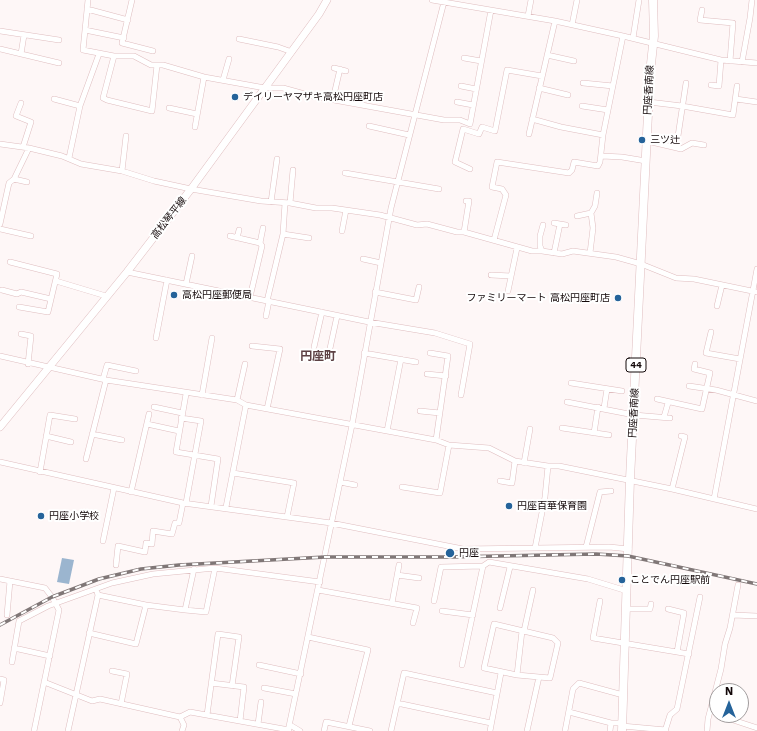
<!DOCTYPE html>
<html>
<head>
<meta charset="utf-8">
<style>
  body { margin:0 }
  #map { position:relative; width:757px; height:731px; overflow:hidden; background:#fef7f7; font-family:"Work Sans",sans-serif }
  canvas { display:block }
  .north { position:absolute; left:709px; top:683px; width:40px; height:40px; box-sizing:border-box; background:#fff; border:1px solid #a19c9d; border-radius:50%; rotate:0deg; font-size:11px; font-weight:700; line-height:16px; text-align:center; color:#130809 }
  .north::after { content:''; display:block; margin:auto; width:14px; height:18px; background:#25639a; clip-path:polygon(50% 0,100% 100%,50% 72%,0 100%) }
</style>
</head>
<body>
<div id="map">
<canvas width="757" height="731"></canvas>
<div class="north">N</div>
</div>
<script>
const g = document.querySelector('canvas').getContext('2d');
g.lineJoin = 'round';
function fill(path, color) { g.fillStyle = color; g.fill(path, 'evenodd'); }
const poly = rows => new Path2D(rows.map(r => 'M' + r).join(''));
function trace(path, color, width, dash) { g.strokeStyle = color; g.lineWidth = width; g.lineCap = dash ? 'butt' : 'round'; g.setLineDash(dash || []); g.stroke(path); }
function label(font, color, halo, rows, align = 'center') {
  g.font = font + ' "Work Sans","Noto Sans JP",sans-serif'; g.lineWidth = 4; g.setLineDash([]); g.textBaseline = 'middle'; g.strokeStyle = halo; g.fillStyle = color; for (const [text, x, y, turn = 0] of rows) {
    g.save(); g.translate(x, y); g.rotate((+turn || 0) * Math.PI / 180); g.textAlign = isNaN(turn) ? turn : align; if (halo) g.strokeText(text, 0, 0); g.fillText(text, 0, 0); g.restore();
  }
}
const water = poly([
  [62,558,74,560,69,584,57,582]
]);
const street = poly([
  [88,0,83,50,114,56,134,56,151,65,163,65,204,77,265,88,283,88,312,96,444,120,460,120,470,124,491,10],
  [132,0,122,43,153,51],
  [432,0,555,21,623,36,721,60,757,63],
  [87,9,128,20],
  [702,10,700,20,733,23,730,61],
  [528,16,531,0],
  [572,25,577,0],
  [85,30,124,38],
  [0,31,59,40],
  [633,38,639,0],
  [239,39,278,47,292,52],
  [0,49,59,63],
  [21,54,24,35],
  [547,55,574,61],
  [114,56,103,98,107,100,152,111,157,65],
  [464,58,481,61],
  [742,62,750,18,752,0],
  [334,68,346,71],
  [223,80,229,59],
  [583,83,613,86],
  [711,85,719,86,721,60],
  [461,86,476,89],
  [539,88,568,95],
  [54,99,80,106],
  [333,99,340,69],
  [736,99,757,102],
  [457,102,473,105],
  [649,102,682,106,733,115,737,86],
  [21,103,16,116,31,122,23,147],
  [582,106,608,110],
  [169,108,197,114],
  [532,119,561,127,603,135],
  [369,126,409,135],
  [195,127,204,77],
  [529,134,555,21],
  [678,136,686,83],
  [647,141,677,148,681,149,692,143,704,145],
  [0,144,29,148,62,156,81,164,122,171,154,181,191,189,261,201,290,203,316,208,332,208,380,215,417,225,427,224,457,232,464,232,532,251,542,251,562,254,573,251,616,257,641,264,676,278,694,279,757,292],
  [602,156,622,157,646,161],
  [69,158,80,106,99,54],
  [470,169,455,162,463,129,479,134,482,127,495,131,507,70,542,76],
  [122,171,126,136],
  [345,173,439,189],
  [14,179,27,182],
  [271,202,277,159],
  [290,203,293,170],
  [577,216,591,213,595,206,597,193],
  [554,223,566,225],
  [0,224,9,183,14,179,29,148],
  [0,229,31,236],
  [342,231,346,210],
  [464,232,469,201,466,201],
  [283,234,309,238],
  [230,236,260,243,262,246,250,297],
  [237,238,239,230],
  [494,240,506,195,502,189,492,187,497,162,569,173,572,170,574,162,598,166,600,162,603,135,623,36],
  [260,243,263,228],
  [542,251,540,246,540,236,543,225],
  [554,253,560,224],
  [590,253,593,228,591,213],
  [363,259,381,263],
  [10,262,57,274,48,312,19,307],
  [127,272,369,322,435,333,470,344,461,395],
  [491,275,511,276],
  [56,281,106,296],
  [186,284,192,256],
  [2,290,17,294,21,292,51,299],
  [508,291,517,248],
  [375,292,416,300,419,287],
  [267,301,283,234,285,203],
  [717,306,722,285],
  [266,316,269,301],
  [711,332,706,353,740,359],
  [21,334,31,336,28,364],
  [156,338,167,280],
  [252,346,280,349,267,409],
  [314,347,322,312],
  [329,353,337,316],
  [364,353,416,362],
  [430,353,448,356,436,440],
  [0,356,106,380,237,400,246,405,436,440,449,445,489,448,515,461,548,466,559,466,672,489,757,509],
  [427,374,446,376],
  [103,379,107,365,136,371],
  [571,383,622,391],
  [689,386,716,390,757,401],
  [186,394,176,452,218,459,211,506],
  [202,395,212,338],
  [657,399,702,409,710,373,694,369,695,364],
  [237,400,245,364],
  [567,402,634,415,670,418],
  [154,407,182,413],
  [604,408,607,389],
  [420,411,440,413],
  [664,417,668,403],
  [181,418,201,421,186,503],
  [147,424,179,431],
  [562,428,609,435],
  [387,431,401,359],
  [594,433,598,407],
  [92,434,122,440],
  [46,436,71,442],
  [86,459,106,380],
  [0,462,183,503,331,523,463,549,609,547,629,549],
  [524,463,530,429],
  [40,472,50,415,75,419],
  [233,473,294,483,287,517],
  [500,481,512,483,515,461],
  [340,482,355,485],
  [402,487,440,493,449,445],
  [672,489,685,437,681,436],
  [131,492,149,414],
  [714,499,757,269],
  [226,507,246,405],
  [103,541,114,488],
  [586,547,600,492,611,491],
  [535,548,545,497,548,466],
  [116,565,118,546,145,552,146,543,152,544,153,531,172,534,175,523,179,523,183,503],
  [397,575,419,578],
  [0,579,45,588,52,597,59,610,34,731],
  [318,590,417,608,413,623],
  [97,592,98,595,146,605,185,610,194,569],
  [434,601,441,567,483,566,489,562,588,579,627,591],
  [600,601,593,638,689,654],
  [392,603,399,565],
  [500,608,510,567],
  [626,609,650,609,651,604],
  [668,609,684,613,677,652],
  [185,610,206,612,215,568],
  [442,611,473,615],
  [7,615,10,581],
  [733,615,757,616],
  [494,624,553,638,558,643,550,678,517,675,484,668,494,624],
  [524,631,533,590],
  [89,633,136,644,146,605],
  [308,637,368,650,349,726],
  [14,648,50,656],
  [12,662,19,621,48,606,112,583,153,574,215,568,320,582],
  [259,665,301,674],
  [462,665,483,566],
  [112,671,127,674,121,704],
  [517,675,522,631],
  [0,679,4,680,0,703],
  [44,682,92,701,100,699,180,717,190,712,289,730],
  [211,683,244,687,240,721],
  [264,688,296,694],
  [397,703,491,723],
  [569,712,611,723,622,723],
  [207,715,218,634,239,637,232,686],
  [180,717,184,725,182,731],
  [733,720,757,728],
  [258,724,261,702],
  [290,725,300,731],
  [622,726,666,730],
  [68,731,98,595],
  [288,731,352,425,391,208,444,2],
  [324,731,326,722,370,731],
  [391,731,404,673,497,693],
  [490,731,501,673],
  [527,731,539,677],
  [565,731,573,689,579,683,623,695],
  [610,731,611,723],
  [665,731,670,715,677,709,700,597],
  [707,731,708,719,721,669,725,644,730,628,738,585]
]);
const secondary = poly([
  [0,427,127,272,191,189,319,14,327,0]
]);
const primary = poly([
  [622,731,630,479,650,73,654,36,653,0]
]);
const rail = poly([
  [0,625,52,597,99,579,141,569,179,565,325,557,450,557,596,554,628,556,757,584]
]);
const markers = [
  [235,97,4,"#25639a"],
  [642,140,4,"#25639a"],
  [174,295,4,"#25639a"],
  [618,298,4,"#25639a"],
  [509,506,4,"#25639a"],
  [41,516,4,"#25639a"],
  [450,553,5,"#25639a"],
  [622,580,4,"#25639a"]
];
const shields = [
  [636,365,20]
];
const shieldNames = [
  ["44",636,365]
];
const streetNames = [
  ["円座香南線",649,90,-87],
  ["高松琴平線",169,218,-52],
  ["円座香南線",634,413,-87]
];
const poiNames = [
  ["デイリーヤマザキ高松円座町店",243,97],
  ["三ツ辻",650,140],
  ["高松円座郵便局",182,295],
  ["ファミリーマート 高松円座町店",610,298,"right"],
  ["円座百華保育園",517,506],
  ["円座小学校",49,516],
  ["円座",459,553],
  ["ことでん円座駅前",630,580]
];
const quarterNames = [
  ["円座町",318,356]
];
fill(water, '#9bb5cf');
trace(street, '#dfbdbf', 6);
trace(secondary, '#dfbdbf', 8);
trace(primary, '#dfbdbf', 9);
trace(street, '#fff', 5);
trace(secondary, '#fff', 7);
trace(primary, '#fff', 8);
trace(rail, '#807777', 3.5);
trace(rail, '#fff', 2, [6]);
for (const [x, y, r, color] of markers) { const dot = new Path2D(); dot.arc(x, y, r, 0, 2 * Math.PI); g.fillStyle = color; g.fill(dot); trace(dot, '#fff', 1.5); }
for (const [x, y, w] of shields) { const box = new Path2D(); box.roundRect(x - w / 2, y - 7, w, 14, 3); g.fillStyle = '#fff'; g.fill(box); trace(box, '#130809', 1); }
label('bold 9px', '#130809', null, shieldNames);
label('10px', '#130809', '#fff', streetNames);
label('10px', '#130809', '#fff', poiNames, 'left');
label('bold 12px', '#5d4144', '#fff', quarterNames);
</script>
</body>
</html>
